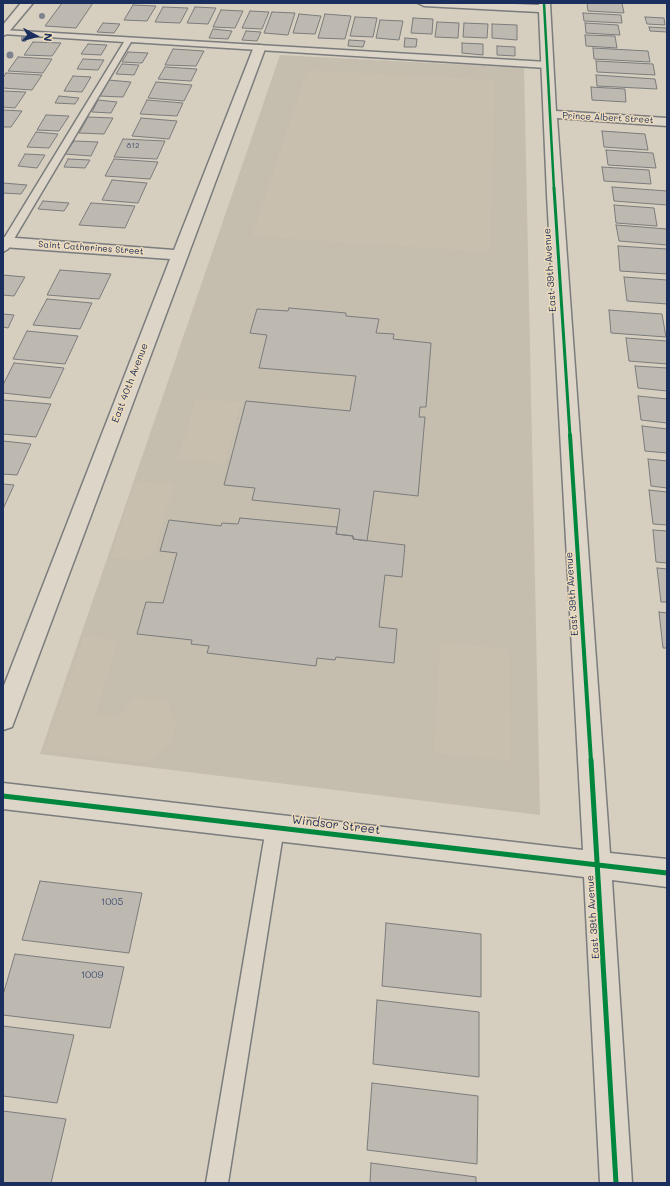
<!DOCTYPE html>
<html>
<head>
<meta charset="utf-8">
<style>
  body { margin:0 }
  #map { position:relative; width:670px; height:1186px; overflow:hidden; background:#d6cebe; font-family:Mali,sans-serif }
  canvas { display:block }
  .frame { position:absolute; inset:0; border:4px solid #1b2f5e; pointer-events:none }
  .north { position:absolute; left:16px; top:16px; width:40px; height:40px; -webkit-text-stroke:3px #eedbb9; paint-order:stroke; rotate:96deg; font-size:11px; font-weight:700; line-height:16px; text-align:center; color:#1b2f5e }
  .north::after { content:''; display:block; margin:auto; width:14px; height:18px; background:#1b2f5e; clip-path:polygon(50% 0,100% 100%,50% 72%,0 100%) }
</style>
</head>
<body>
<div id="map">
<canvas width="670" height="1186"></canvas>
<div class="frame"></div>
<div class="north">N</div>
</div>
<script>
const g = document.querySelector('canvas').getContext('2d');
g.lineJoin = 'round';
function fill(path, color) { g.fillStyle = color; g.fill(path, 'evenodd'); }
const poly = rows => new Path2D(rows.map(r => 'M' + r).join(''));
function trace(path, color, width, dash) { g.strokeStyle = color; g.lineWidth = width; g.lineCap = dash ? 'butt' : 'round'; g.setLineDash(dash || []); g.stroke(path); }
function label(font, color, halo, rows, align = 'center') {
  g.font = font + ' Mali,sans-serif'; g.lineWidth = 3; g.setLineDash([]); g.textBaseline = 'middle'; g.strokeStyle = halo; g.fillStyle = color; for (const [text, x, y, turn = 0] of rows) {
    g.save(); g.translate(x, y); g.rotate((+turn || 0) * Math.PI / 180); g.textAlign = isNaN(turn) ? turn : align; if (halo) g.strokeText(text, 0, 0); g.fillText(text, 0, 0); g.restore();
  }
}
const built = poly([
  [280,55,524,68,540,815,40,754]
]);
const green = poly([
  [307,70,495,80,490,252,252,236],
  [196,399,241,402,225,464,178,459],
  [135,481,174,484,154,552,140,561,111,557],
  [84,636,118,640,96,714,120,716,135,697,167,700,176,723,170,745,145,763,44,751],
  [440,642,509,649,511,761,434,753]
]);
const building = poly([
  [62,3,93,3,76,28,45,26,62,3],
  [587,3,622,3,624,13,588,11,587,3],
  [133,5,156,6,147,21,124,20,133,5],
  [163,7,188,8,180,23,155,22,163,7],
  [195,7,216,8,208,24,187,23,195,7],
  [221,10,243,11,235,28,213,27,221,10],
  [250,11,269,12,262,29,242,28,250,11],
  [272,12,295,13,288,35,264,33,272,12],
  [583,13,621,15,622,23,584,21,583,13],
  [299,14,321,16,315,34,293,33,299,14],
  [325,14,351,16,345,39,318,38,325,14],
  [355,17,377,18,373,37,350,36,355,17],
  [645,17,664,18,665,25,647,24,645,17],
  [413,18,433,19,432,34,411,33,413,18],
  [380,20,403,21,399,40,376,38,380,20],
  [437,22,459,23,458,38,435,37,437,22],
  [103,23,120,24,114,33,97,32,103,23],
  [464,23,488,24,487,38,463,37,464,23],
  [585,23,618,25,620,35,586,33,585,23],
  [492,24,517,25,517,40,492,38,492,24],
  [649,27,667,28,667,32,650,31,649,27],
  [213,29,232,31,228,39,209,38,213,29],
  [246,31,261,32,257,41,242,40,246,31],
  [585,35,615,36,617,48,586,46,585,35],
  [405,38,417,39,416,47,404,47,405,38],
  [349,40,365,41,363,47,348,46,349,40],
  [33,42,61,43,52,56,24,55,33,42],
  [462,43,483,44,483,55,462,53,462,43],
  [88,44,107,45,101,55,81,54,88,44],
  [497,46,515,47,515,56,497,55,497,46],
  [593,48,648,51,650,62,594,59,593,48],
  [173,49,204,51,196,66,165,65,173,49],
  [128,52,148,53,142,63,122,62,128,52],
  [18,57,52,59,43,73,8,71,18,57],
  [83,59,104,60,98,70,77,69,83,59],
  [596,61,653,64,655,75,597,72,596,61],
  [122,64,139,65,134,75,116,74,122,64],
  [165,67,197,69,191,81,158,79,165,67],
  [6,73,42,75,32,90,3,88,3,78,6,73],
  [596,75,655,79,657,89,597,86,596,75],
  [73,76,91,77,82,92,64,91,73,76],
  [108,80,131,82,123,97,99,96,108,80],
  [156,82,192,85,184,101,148,98,156,82],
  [591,87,625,89,626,102,592,100,591,87],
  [3,91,26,92,15,108,3,107,3,91],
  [59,96,79,98,75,104,55,103,59,96],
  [98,100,117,102,111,113,92,112,98,100],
  [147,100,183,103,177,116,140,114,147,100],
  [3,110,22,111,11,127,3,127,3,110],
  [46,115,69,116,59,131,37,130,46,115],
  [88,117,113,118,104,134,79,133,88,117],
  [141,118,177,121,169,139,132,136,141,118],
  [602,131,645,134,648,150,604,147,602,131],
  [36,132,58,134,49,148,27,147,36,132],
  [123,139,165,141,157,159,114,157,123,139],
  [74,141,98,142,91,156,65,154,74,141],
  [606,150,653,153,656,168,608,165,606,150],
  [25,154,45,155,37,168,18,166,25,154],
  [68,159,90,160,85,168,64,167,68,159],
  [114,159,158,162,150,179,105,176,114,159],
  [602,167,649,170,651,184,604,181,602,167],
  [112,180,147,183,138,203,102,200,112,180],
  [3,183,27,185,21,194,3,193,3,183],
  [612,187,667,191,667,205,614,201,612,187],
  [43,201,69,203,64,211,38,209,43,201],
  [91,203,135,206,125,228,79,225,91,203],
  [614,205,654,208,657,226,616,223,614,205],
  [616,225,667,229,667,245,619,241,616,225],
  [618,246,667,249,667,274,620,271,618,246],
  [60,270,111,274,99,299,47,295,60,270],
  [3,275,25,277,14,296,3,295,3,275],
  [624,277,667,280,667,304,627,301,624,277],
  [47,299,92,303,80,329,33,325,47,299],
  [289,308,346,313,346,316,379,319,376,333,394,334,393,339,431,343,426,407,420,407,419,417,425,417,418,496,374,491,367,541,353,539,353,536,336,534,340,509,252,500,255,488,224,485,246,401,350,411,356,376,259,368,267,335,250,333,257,309,288,311,289,308],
  [609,310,662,314,666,337,611,333,609,310],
  [3,314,14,315,8,328,3,327,3,314],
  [27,331,78,336,65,364,13,359,27,331],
  [626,338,667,341,667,364,629,361,626,338],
  [14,363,64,368,50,398,3,393,3,385,14,363],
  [635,366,667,368,667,391,638,388,635,366],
  [638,396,667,399,667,423,641,420,638,396],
  [3,400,51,404,36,437,3,434,3,400],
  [642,426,667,429,667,453,645,451,642,426],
  [3,441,31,444,17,475,3,474,3,441],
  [648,459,667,461,667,488,651,486,648,459],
  [3,484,14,485,3,509,3,484],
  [649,490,667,492,667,525,653,524,649,490],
  [240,518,337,527,336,534,353,536,353,539,405,545,402,577,385,575,379,627,397,629,394,663,336,657,335,660,317,658,316,666,207,653,209,646,191,644,192,640,137,634,146,602,163,603,177,553,160,551,169,520,221,526,222,523,238,524,240,518],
  [653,530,667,531,667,563,656,562,653,530],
  [657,568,667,569,667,602,661,602,657,568],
  [659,612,667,613,667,648,663,648,659,612],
  [40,881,142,893,129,953,22,940,40,881],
  [386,923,481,934,481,997,382,986,386,923],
  [15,954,124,967,110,1028,3,1015,3,995,15,954],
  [377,1000,479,1012,479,1077,373,1064,377,1000],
  [3,1026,74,1035,57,1103,3,1096,3,1026],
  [372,1083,478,1096,477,1164,367,1150,372,1083],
  [3,1111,66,1119,51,1183,3,1183,3,1111],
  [371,1163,476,1177,476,1183,370,1183,371,1163]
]);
const service = poly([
  [3,30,547,62,551,65,547,68,131,42,8,249,3,252,3,240,124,42,3,34,3,30],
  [275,819,281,822,284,828,228,1183,206,1183,266,828,269,822,275,819]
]);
const minor = poly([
  [418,3,491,3,539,5,538,3,550,3,556,111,667,118,667,126,557,118,610,853,667,859,667,887,612,880,632,1183,600,1183,584,877,3,809,3,783,583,850,547,195,539,12,424,6,418,3],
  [259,45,263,46,265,49,15,719,12,727,3,730,3,688,170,259,3,247,3,237,174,250,253,49,255,46,259,45]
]);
const secondary = poly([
  [21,3,33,3,7,34,3,36,3,25,21,3]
]);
const cyclewayFar3 = poly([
  [544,3,554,189]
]);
const cyclewayFar2 = poly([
  [554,188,570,436]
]);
const cyclewayFar1 = poly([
  [570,435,591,761]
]);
const cycleway = poly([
  [591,760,616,1183],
  [3,796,667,873]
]);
const trees = [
  [42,16,3],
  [24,39,3],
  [10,55,3.5]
];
const numberNames = [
  ["812",133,146]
];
const farStreetnames = [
  ["Prince Albert Street",608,118,3],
  ["Saint Catherines Street",91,248,4]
];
const streetNames = [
  ["East 39th Avenue",550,270,-94],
  ["East 40th Avenue",130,383,-69],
  ["East 39th Avenue",572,594,-94],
  ["East 39th Avenue",593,917,-94]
];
const nearNumbernames = [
  ["1005",112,902],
  ["1009",92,975]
];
const nearStreetnames = [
  ["Windsor Street",336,825,7]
];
fill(built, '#c5bdae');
fill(green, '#c8bfaf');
fill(building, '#beb9b0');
trace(building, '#7b7c7d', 1);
trace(service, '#7b7c7d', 3);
trace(minor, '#7b7c7d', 3);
trace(secondary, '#7b7c7d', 3);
fill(service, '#dcd5c8');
fill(minor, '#dcd5c8');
fill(secondary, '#dcd5c8');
trace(cyclewayFar3, '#00873e', 2.5);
trace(cyclewayFar2, '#00873e', 3);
trace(cyclewayFar1, '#00873e', 4);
trace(cycleway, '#00873e', 5);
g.fillStyle = '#7d828f';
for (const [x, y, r] of trees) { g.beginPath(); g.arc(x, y, r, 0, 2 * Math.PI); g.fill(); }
label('8px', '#445272', null, numberNames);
label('9px', '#1b2f5e', '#eedbb9', farStreetnames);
label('10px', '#1b2f5e', '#eedbb9', streetNames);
label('10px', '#445272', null, nearNumbernames);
label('12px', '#1b2f5e', '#eedbb9', nearStreetnames);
</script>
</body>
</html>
